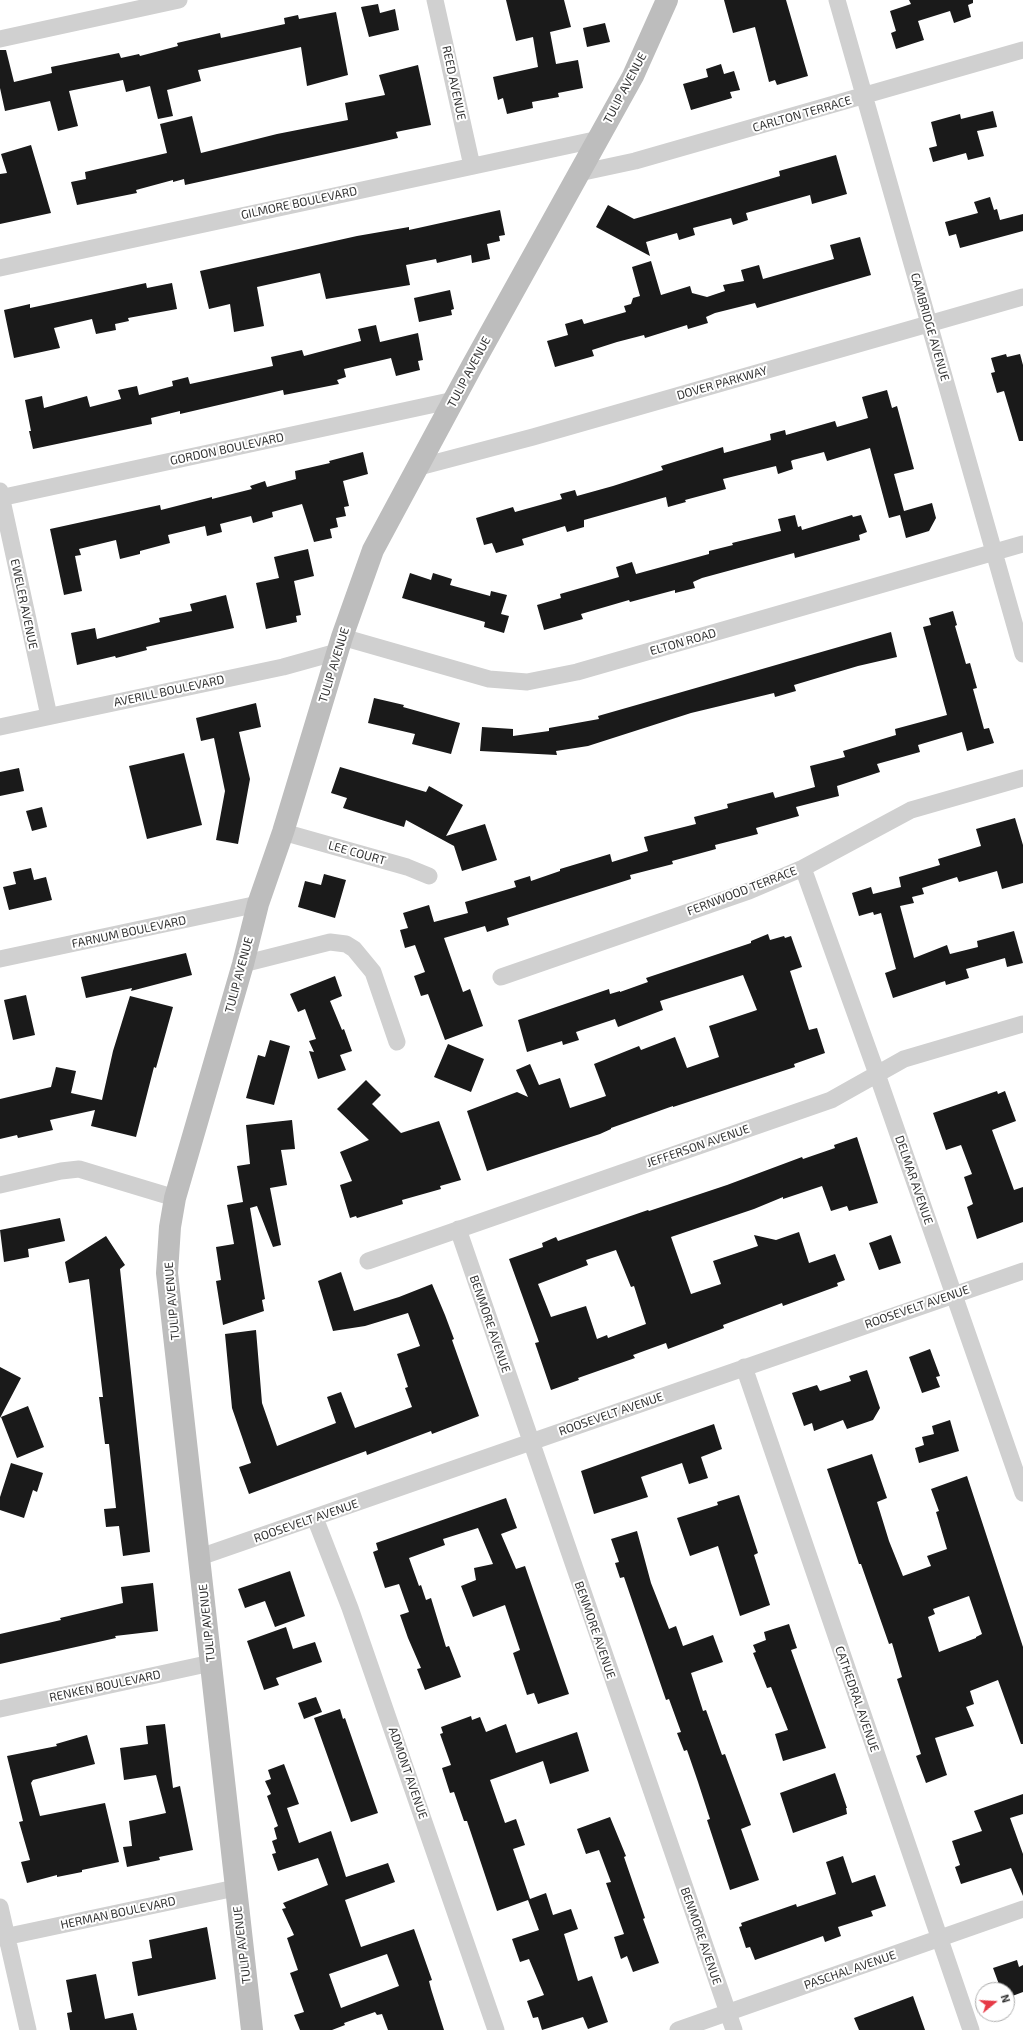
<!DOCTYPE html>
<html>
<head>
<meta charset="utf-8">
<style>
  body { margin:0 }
  #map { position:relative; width:1023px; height:2030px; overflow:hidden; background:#fff; font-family:"Exo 2",sans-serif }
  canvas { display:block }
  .north { position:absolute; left:975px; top:1982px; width:40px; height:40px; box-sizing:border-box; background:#fff; border:1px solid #adadad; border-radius:50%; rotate:72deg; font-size:11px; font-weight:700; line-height:16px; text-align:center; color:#333 }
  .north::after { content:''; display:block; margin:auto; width:14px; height:18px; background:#e63946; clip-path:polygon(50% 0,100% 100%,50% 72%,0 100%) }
</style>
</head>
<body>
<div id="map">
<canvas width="1023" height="2030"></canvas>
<div class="north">N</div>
</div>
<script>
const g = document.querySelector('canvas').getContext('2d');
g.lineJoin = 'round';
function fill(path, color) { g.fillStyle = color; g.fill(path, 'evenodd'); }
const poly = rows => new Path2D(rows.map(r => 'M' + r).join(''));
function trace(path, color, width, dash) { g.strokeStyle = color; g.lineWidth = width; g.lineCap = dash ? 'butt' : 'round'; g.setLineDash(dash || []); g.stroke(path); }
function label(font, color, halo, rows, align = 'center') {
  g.font = font + ' "Exo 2",sans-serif'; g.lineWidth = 4; g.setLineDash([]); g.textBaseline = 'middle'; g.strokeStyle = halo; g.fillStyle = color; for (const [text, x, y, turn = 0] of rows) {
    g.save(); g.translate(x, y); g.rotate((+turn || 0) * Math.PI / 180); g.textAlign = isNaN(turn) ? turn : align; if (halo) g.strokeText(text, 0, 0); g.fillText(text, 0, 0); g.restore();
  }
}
const building = poly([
  [506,0,564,0,571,27,550,32,556,64,578,60,583,88,558,93,559,97,532,102,533,108,507,114,503,98,498,100,493,77,538,67,533,37,516,41],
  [724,0,786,0,808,76,777,85,775,80,769,82,755,27,733,33],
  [909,0,973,0,973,3,968,5,971,17,954,23,950,11,918,21,924,40,896,49,891,33,896,31,890,11,911,4],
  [378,4,380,13,395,9,399,30,369,37,361,7],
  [336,12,348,75,307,86,301,47,198,70,201,81,167,90,173,116,158,119,150,86,126,92,123,80,69,91,78,126,58,131,50,101,5,111,0,88,0,50,6,50,14,82,52,73,51,67,119,53,121,58,139,54,140,56,178,46,177,43,220,33,221,38,285,24,284,18,298,15,299,19],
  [605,23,610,42,587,47,583,28],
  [721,64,724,74,734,71,740,90,730,92,732,98,691,110,683,84,708,77,706,69],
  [418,65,431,125,396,132,398,138,367,145,185,185,184,179,173,182,173,180,136,190,137,193,77,205,71,182,86,179,85,172,167,153,160,124,192,116,201,153,277,134,348,120,345,103,385,95,379,75],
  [993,111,997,127,977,131,984,156,968,160,966,153,933,162,929,148,937,146,931,122,960,114,961,119],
  [31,145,51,213,0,224,0,174,7,173,1,154],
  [836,155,847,194,812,204,810,195,746,213,748,220,733,225,731,218,693,228,695,235,679,240,677,233,646,242,650,256,596,227,608,205,634,219,780,176,779,171],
  [990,197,994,210,997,209,1000,220,1023,214,1023,231,960,248,956,234,949,236,945,222,978,213,974,202],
  [500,210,505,235,499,236,500,241,487,244,490,259,472,263,471,255,437,263,436,259,406,265,410,285,326,299,320,273,257,287,264,326,234,332,230,304,209,309,200,271,357,236,409,227,409,230],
  [860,237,871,275,757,308,755,303,715,313,706,317,708,323,688,329,687,325,645,338,644,335,617,342,592,350,594,356,555,367,547,341,568,335,565,324,582,319,584,324,626,312,624,306,631,304,633,298,640,296,632,267,651,261,661,295,690,286,692,293,707,297,725,291,723,285,744,281,741,270,759,265,763,279,834,259,830,245],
  [146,283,147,288,172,283,177,309,128,318,129,321,115,324,116,330,96,334,92,319,54,328,60,348,14,358,4,310,30,304,30,308],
  [450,290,454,309,451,310,452,315,419,322,414,298],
  [376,325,380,342,418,333,423,360,418,361,420,370,396,376,391,358,344,369,346,377,337,380,339,384,284,395,283,390,180,414,180,411,151,418,152,424,33,449,29,431,31,431,25,400,42,396,44,408,87,396,90,407,121,399,118,390,137,386,139,395,173,386,172,381,188,377,190,384,273,366,271,357,302,350,304,356,361,341,358,329],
  [1006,354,1007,357,1020,354,1023,365,1023,441,1019,441,1004,391,997,393,991,373,995,372,991,358],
  [887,390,892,408,897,406,914,469,894,474,904,511,932,503,936,518,929,531,906,538,900,515,889,518,870,448,827,461,824,452,793,460,791,461,793,469,778,474,776,466,723,479,726,489,685,500,686,502,668,507,666,497,584,520,584,527,567,532,565,526,522,539,524,545,496,553,492,543,484,545,476,518,513,507,515,512,562,499,560,494,575,490,577,496,613,486,663,470,661,466,723,447,724,453,771,440,770,434,785,430,786,435,835,421,837,427,868,418,862,397],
  [363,452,368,474,343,481,349,506,344,507,346,516,336,518,338,527,330,529,332,538,314,542,302,504,272,512,273,517,253,523,251,516,220,524,222,532,207,536,205,526,168,535,170,543,140,551,140,554,120,559,116,540,79,549,81,555,75,556,82,591,64,595,50,529,160,505,161,510,212,497,212,499,252,489,250,486,265,481,267,487,296,479,295,471,330,463,329,461],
  [795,515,798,527,801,526,802,530,852,515,853,517,861,515,867,532,859,535,860,540,795,558,794,553,702,578,693,582,695,588,675,593,675,590,630,602,629,600,581,614,583,619,544,630,537,605,561,598,560,594,619,577,616,567,632,562,636,574,709,554,709,551,733,545,732,543,781,531,778,519],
  [308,549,314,576,294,581,301,615,296,616,297,622,266,629,256,583,279,578,274,557],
  [410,573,431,580,433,573,452,579,450,585,490,596,491,591,507,595,501,614,509,616,504,633,484,627,485,622,402,598],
  [226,595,234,628,146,647,147,650,116,658,115,656,77,665,71,633,95,628,97,639,160,622,159,618,192,611,190,604],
  [953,611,957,625,955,626,966,664,970,663,977,688,973,689,984,729,989,728,994,743,967,751,962,732,918,745,920,752,877,764,880,772,837,786,839,796,796,807,799,816,756,828,758,834,715,845,716,849,672,861,673,864,630,875,631,879,507,918,509,925,487,932,485,926,444,938,463,992,470,989,483,1026,445,1040,428,994,421,996,414,976,425,972,415,945,405,948,400,930,408,928,403,913,429,905,434,922,468,913,465,902,516,887,514,881,530,876,531,881,560,871,560,869,610,854,612,862,648,851,644,837,696,824,694,817,728,808,727,804,773,792,775,798,815,787,810,766,845,757,843,751,896,735,895,729,947,715,923,627,931,625,929,618],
  [891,632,897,657,858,666,794,685,796,691,775,697,774,693,691,713,588,746,556,751,557,755,480,751,482,727,513,729,513,736,549,731,549,728,599,719,598,716,654,700],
  [374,698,404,705,403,707,460,723,451,754,412,744,415,734,368,723],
  [256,703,261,727,239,732,250,779,238,844,216,840,225,791,214,738,201,741,196,718],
  [184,753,202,825,147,839,129,766],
  [340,767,426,792,429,786,463,805,446,836,485,824,497,860,462,871,454,846,406,820,404,827,343,808,347,798,331,793],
  [19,768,24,791,0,796,0,772],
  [42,807,47,827,32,831,26,811],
  [1015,818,1023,845,1023,883,1002,889,997,871,959,882,957,877,922,888,924,894,912,897,914,903,900,906,914,958,947,945,950,954,978,947,977,941,1014,931,1023,963,1007,967,1005,958,966,969,969,978,946,985,945,981,893,998,885,973,896,969,881,913,874,915,873,912,859,916,852,893,871,887,873,894,901,887,899,877,940,865,938,859,981,846,976,829],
  [31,868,34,880,46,877,52,900,9,910,3,887,16,884,13,872],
  [324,874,346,880,335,918,298,907,305,881,321,885],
  [768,934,770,940,784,936,785,938,791,936,802,967,790,971,809,1030,817,1028,825,1053,794,1064,795,1067,673,1107,673,1106,611,1128,611,1129,600,1134,487,1171,467,1111,517,1092,528,1097,516,1070,530,1064,539,1085,560,1078,570,1108,606,1096,594,1064,639,1046,641,1050,675,1037,687,1068,719,1057,709,1026,757,1010,743,975,660,1001,663,1010,618,1027,615,1019,576,1032,579,1040,563,1045,562,1041,527,1052,518,1020,609,989,610,994,620,991,620,992,648,982,646,978,751,943,751,941],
  [186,953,192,975,131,991,132,988,86,998,81,977],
  [335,976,342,996,330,1001,342,1030,344,1029,352,1051,340,1055,346,1070,318,1079,309,1051,314,1052,309,1041,316,1039,305,1009,298,1012,290,994],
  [26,995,35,1035,13,1040,4,1000],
  [130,996,173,1007,156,1068,154,1067,136,1137,91,1126,95,1110,50,1120,53,1130,18,1138,17,1135,0,1139,0,1099,51,1087,56,1067,76,1071,71,1093,102,1100,113,1051],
  [270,1040,290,1046,274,1105,246,1098,258,1055,265,1057],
  [448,1044,484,1059,471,1092,434,1077],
  [366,1080,381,1095,372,1104,401,1133,439,1121,461,1180,440,1186,441,1189,402,1200,403,1204,357,1218,356,1216,350,1218,340,1185,352,1181,340,1152,369,1140,337,1109],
  [997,1091,998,1094,1005,1091,1016,1121,992,1130,1014,1190,1023,1187,1023,1222,977,1239,967,1207,973,1204,964,1177,972,1174,961,1145,946,1150,933,1113],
  [292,1120,295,1149,281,1150,287,1185,270,1188,281,1245,273,1247,257,1206,250,1208,265,1299,262,1300,264,1311,223,1325,216,1281,221,1280,216,1247,234,1244,227,1205,243,1202,237,1166,250,1164,246,1125],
  [857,1137,878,1203,849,1211,847,1206,831,1211,822,1186,783,1199,783,1197,754,1209,671,1237,691,1294,721,1284,713,1261,758,1246,754,1235,776,1240,799,1232,809,1263,835,1254,845,1280,837,1283,838,1286,783,1306,782,1303,723,1325,724,1328,668,1349,666,1343,633,1355,635,1358,578,1378,579,1380,551,1390,535,1343,539,1342,509,1259,543,1247,542,1243,556,1237,558,1241,648,1210,649,1211,727,1185,802,1157,803,1159,835,1148,834,1145],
  [616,1250,631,1287,634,1286,646,1324,608,1338,607,1335,597,1339,586,1306,551,1317,538,1284,588,1265,586,1260],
  [60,1218,65,1241,28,1249,29,1257,4,1262,0,1230],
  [891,1235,901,1263,879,1270,869,1243],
  [106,1236,125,1265,120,1269,150,1552,123,1556,119,1526,106,1527,104,1509,116,1508,109,1444,105,1444,99,1397,103,1397,89,1279,69,1283,65,1262],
  [341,1272,354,1311,399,1297,432,1284,445,1315,454,1339,452,1340,479,1416,432,1434,431,1431,367,1455,366,1451,249,1494,239,1467,251,1463,232,1408,225,1334,256,1330,262,1403,277,1446,336,1423,327,1397,341,1392,355,1428,412,1407,405,1388,408,1387,397,1354,420,1346,408,1313,365,1326,333,1331,318,1281],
  [930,1349,940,1376,936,1377,940,1387,922,1393,909,1357],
  [0,1367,21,1378,0,1418],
  [867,1370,880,1408,873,1420,847,1429,843,1420,814,1431,812,1423,804,1426,792,1393,817,1385,820,1391,851,1381,849,1376],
  [28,1406,44,1447,17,1458,1,1417],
  [950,1420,959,1451,919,1463,915,1448,924,1445,922,1437,934,1434,932,1426],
  [714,1424,722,1449,701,1457,708,1478,689,1484,682,1463,641,1477,648,1497,594,1514,581,1471],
  [872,1454,887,1498,877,1502,889,1541,903,1576,931,1566,927,1556,947,1549,936,1512,939,1511,931,1489,967,1476,1023,1647,1023,1744,1021,1744,998,1680,970,1691,974,1704,966,1707,974,1726,935,1738,947,1775,926,1783,916,1756,921,1754,897,1679,902,1677,892,1643,889,1644,861,1564,859,1564,827,1469],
  [969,1596,982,1634,976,1637,976,1638,939,1652,928,1617,935,1614,933,1609],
  [11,1463,43,1473,37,1492,33,1490,24,1518,0,1510,0,1497],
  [739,1495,758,1553,754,1555,770,1605,740,1616,718,1546,690,1556,677,1518,718,1505,717,1502],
  [506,1498,517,1528,501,1534,516,1569,525,1566,569,1694,538,1704,534,1693,527,1695,513,1653,520,1650,505,1605,473,1617,461,1586,476,1580,474,1568,493,1564,478,1528,443,1539,445,1545,409,1558,419,1586,421,1585,426,1600,431,1598,446,1647,449,1646,461,1677,425,1690,417,1669,421,1668,408,1638,400,1615,409,1612,399,1584,385,1588,373,1552,378,1550,376,1543],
  [637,1531,651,1583,669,1629,676,1626,683,1646,713,1635,723,1662,691,1673,703,1711,706,1710,722,1755,725,1754,751,1825,741,1829,759,1880,730,1890,707,1820,710,1819,698,1782,687,1750,684,1751,677,1733,681,1732,669,1699,666,1700,624,1577,620,1578,615,1563,619,1562,611,1539],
  [290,1571,305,1616,275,1627,265,1601,245,1608,238,1589],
  [153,1583,158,1631,115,1636,116,1638,0,1664,0,1634,61,1620,60,1618,123,1603,121,1587],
  [789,1624,797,1648,791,1650,826,1748,783,1761,775,1734,788,1730,771,1687,767,1688,753,1653,756,1652,753,1645,766,1640,764,1632],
  [286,1627,293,1649,315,1642,322,1662,276,1678,279,1685,264,1690,247,1641],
  [316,1697,322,1712,304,1719,298,1703],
  [340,1709,343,1719,345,1718,378,1813,351,1822,314,1718],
  [471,1716,472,1720,480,1717,486,1732,506,1724,516,1753,577,1732,589,1771,550,1784,543,1761,490,1780,505,1823,516,1819,525,1845,513,1849,530,1899,546,1893,553,1915,571,1909,578,1929,564,1934,578,1981,592,1976,608,2022,588,2029,583,2017,542,2030,538,2017,533,2018,527,2001,544,1995,529,1959,520,1962,512,1939,539,1930,528,1900,497,1911,467,1821,464,1821,454,1792,450,1793,442,1768,451,1765,440,1734,443,1733,441,1727],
  [165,1724,173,1788,180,1786,193,1850,159,1857,160,1860,127,1867,123,1847,132,1846,129,1821,166,1813,156,1775,124,1780,120,1748,148,1744,146,1726],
  [87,1735,95,1764,33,1780,31,1783,40,1816,105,1803,119,1862,82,1870,82,1872,57,1877,57,1875,27,1883,21,1862,30,1860,19,1822,23,1821,7,1756,57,1746,56,1744],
  [284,1764,299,1804,287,1808,299,1843,331,1831,346,1877,388,1863,395,1882,345,1900,361,1947,414,1929,432,1980,429,1981,431,1989,444,2030,388,2030,382,2014,377,2015,375,2012,344,2023,345,2025,332,2030,300,2030,294,2015,304,2012,290,1973,298,1970,287,1938,294,1935,282,1909,286,1908,283,1903,328,1885,318,1858,278,1871,272,1854,276,1853,272,1841,277,1839,274,1828,278,1826,267,1796,271,1794,265,1781,271,1779,268,1770],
  [387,1954,399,1986,341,2008,329,1974],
  [835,1773,847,1808,846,1808,847,1814,793,1833,780,1793],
  [1023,1794,1023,1814,1010,1818,1023,1854,1023,1896,1011,1868,961,1884,955,1867,960,1865,952,1841,982,1831,974,1811],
  [610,1817,626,1856,624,1857,645,1918,643,1919,659,1963,633,1972,627,1956,621,1959,614,1937,624,1934,606,1883,611,1882,599,1850,586,1854,577,1829],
  [843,1856,852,1883,875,1875,886,1906,871,1911,873,1916,838,1927,841,1936,825,1942,823,1936,755,1960,750,1947,746,1948,739,1927,742,1926,741,1923,796,1904,797,1907,836,1894,826,1862],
  [207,1927,216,1979,138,1996,132,1962,152,1958,149,1940],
  [1017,1960,1019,1967,1023,1965,1023,1992,1007,1998,1007,1990,1001,1990,993,1968],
  [96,1974,105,2019,133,2013,137,2030,70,2030,67,2013,72,2012,66,1980],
  [913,1996,925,2030,859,2030,854,2018]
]);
const minor = poly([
  [435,0,472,166],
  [837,0,1023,654],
  [0,39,179,0],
  [579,173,635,161,1023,50],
  [0,268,599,139],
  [419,467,533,437,1023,297],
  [0,491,49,716],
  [0,498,454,400],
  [342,637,489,679,527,682,577,672,1023,544],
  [0,727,283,667,337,652],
  [283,832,407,867,429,876],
  [803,868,877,1074,1023,1493],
  [0,959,258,904],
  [243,964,330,942,346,944,354,949,373,972,397,1042],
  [501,977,749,891,803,868,911,810,1023,778],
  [0,1185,61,1171,79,1169,175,1198],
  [458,1229,734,2030],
  [368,1261,831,1100,904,1059,1023,1024],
  [744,1367,971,2030],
  [315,1518,350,1608,496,2030],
  [200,1557,1023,1271],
  [0,1709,211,1663],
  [0,1907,28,2030],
  [0,1938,235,1888],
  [678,2030,1023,1909]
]);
const secondary = poly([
  [252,2030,167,1273,170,1227,175,1198,243,964,258,904,283,832,342,637,373,550,472,366,633,76,667,0]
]);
const streetNames = [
  ["REED AVENUE",454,83,78],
  ["TULIP AVENUE",625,88,-62],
  ["CARLTON TERRACE",802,114,-16],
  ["GILMORE BOULEVARD",299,203,-12],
  ["CAMBRIDGE AVENUE",930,327,74],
  ["TULIP AVENUE",469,372,-62],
  ["DOVER PARKWAY",722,383,-16],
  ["GORDON BOULEVARD",227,449,-12],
  ["EWELER AVENUE",24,604,78],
  ["ELTON ROAD",683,642,-16],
  ["TULIP AVENUE",334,665,-73],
  ["AVERILL BOULEVARD",169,691,-12],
  ["LEE COURT",357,853,16],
  ["FERNWOOD TERRACE",742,891,-21],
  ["FARNUM BOULEVARD",129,932,-12],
  ["TULIP AVENUE",239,975,-75],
  ["JEFFERSON AVENUE",698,1146,-19],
  ["DELMAR AVENUE",914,1180,71],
  ["TULIP AVENUE",172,1301,-95],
  ["ROOSEVELT AVENUE",917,1307,-19],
  ["BENMORE AVENUE",490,1324,71],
  ["ROOSEVELT AVENUE",611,1414,-19],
  ["ROOSEVELT AVENUE",306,1521,-19],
  ["TULIP AVENUE",207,1623,-96],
  ["BENMORE AVENUE",595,1630,71],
  ["RENKEN BOULEVARD",105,1686,-12],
  ["CATHEDRAL AVENUE",857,1699,71],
  ["ADMONT AVENUE",408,1773,71],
  ["HERMAN BOULEVARD",118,1913,-12],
  ["BENMORE AVENUE",701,1936,71],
  ["TULIP AVENUE",242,1945,-97],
  ["PASCHAL AVENUE",850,1970,-19]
];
fill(building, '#1a1a1a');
trace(minor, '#d0d0d0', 17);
trace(secondary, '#bdbdbd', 22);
label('12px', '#333', '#fff', streetNames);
</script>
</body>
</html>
